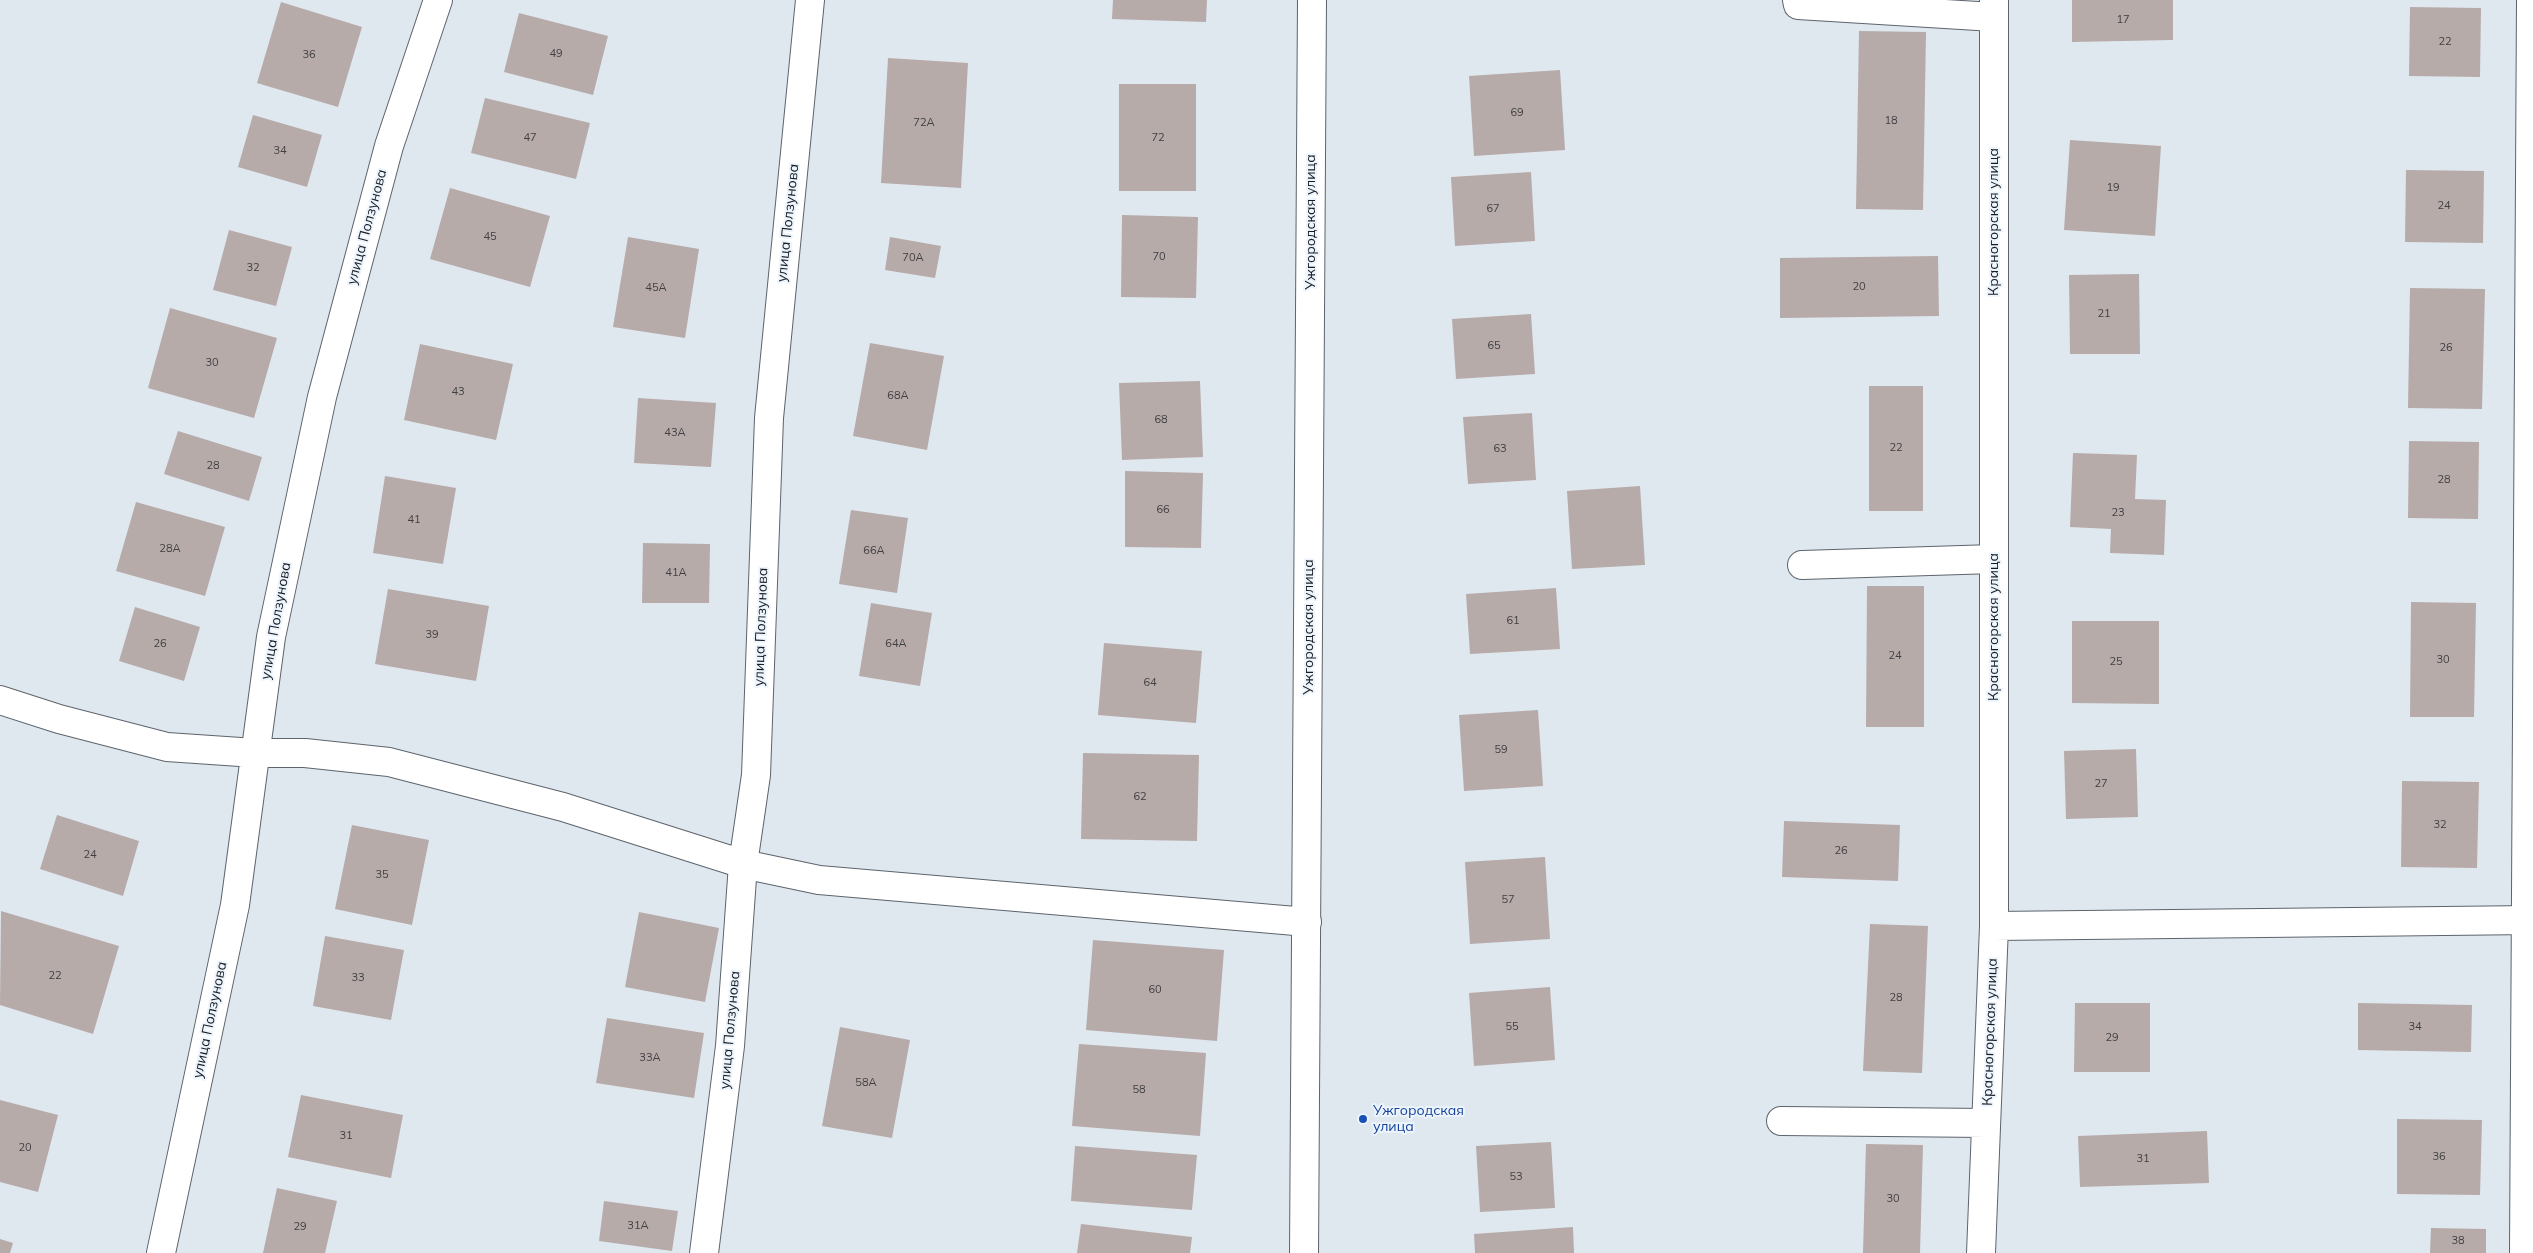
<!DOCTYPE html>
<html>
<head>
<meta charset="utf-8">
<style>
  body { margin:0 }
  canvas { display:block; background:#dfe7ef }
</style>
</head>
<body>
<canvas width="2533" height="1253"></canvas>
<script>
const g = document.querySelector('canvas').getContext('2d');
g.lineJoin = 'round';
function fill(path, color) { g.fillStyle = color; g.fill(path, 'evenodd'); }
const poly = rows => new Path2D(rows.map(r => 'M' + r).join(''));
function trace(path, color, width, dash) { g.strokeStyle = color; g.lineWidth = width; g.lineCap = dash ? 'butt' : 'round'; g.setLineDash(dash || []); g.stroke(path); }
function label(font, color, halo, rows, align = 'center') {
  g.font = font + ' Mulish,sans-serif'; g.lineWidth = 4; g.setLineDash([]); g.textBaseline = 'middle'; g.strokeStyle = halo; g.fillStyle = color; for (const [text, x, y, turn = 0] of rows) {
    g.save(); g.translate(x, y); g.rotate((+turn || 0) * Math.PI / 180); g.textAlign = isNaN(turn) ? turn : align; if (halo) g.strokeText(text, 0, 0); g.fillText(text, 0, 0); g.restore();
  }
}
const building = poly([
  [1113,0,1207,0,1206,22,1112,19],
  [2072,0,2173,0,2173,40,2072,42],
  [281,2,362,27,338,107,257,83],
  [2410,7,2481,8,2480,77,2409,76],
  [519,13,608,36,593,95,504,72],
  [1859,31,1926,32,1923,210,1856,209],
  [888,58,968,63,961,188,881,183],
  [1560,70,1565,150,1474,156,1469,76],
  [1119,84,1196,84,1196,191,1119,191],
  [485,98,590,123,576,179,471,153],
  [253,115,322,135,307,187,238,167],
  [2070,140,2161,146,2155,236,2064,230],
  [2406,170,2484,171,2483,243,2405,242],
  [1531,172,1535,241,1455,246,1451,177],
  [450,188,550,216,530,287,430,259],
  [1122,215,1198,217,1196,298,1121,297],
  [229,230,292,247,276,306,213,290],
  [628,237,699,249,685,338,613,327],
  [890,237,941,246,935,278,885,270],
  [1938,256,1939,316,1780,318,1780,258],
  [2139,274,2140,354,2070,354,2069,275],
  [2410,288,2485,289,2482,409,2408,408],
  [170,308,277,338,254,418,148,388],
  [1531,314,1535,374,1456,379,1452,319],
  [870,343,944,356,927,450,853,436],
  [420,344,513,364,496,440,404,420],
  [1200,381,1203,457,1122,460,1119,383],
  [1869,386,1923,386,1923,511,1869,511],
  [638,398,716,403,711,467,634,463],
  [1532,413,1536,480,1468,484,1463,417],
  [178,431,262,457,249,501,164,474],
  [2409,441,2479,442,2478,519,2408,518],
  [2073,453,2137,455,2135,499,2166,500,2164,555,2110,553,2111,529,2070,527],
  [1125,471,1203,473,1201,548,1125,547],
  [385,476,456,488,443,564,373,553],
  [1640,486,1645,565,1572,569,1567,491],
  [136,502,225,527,205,596,116,571],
  [851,510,908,518,897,593,839,584],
  [643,543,710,544,709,603,642,603],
  [1867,586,1924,586,1924,727,1866,727],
  [1556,588,1560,649,1470,654,1466,594],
  [388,589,489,606,476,681,375,664],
  [2411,602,2476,603,2474,717,2410,717],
  [871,603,932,613,920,686,859,676],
  [135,607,200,627,184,681,119,661],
  [2072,621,2159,621,2159,704,2072,703],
  [1104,643,1202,651,1196,723,1098,715],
  [1538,710,1543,786,1464,791,1459,715],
  [2136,749,2138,817,2066,819,2064,751],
  [1083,753,1199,755,1197,841,1081,839],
  [2402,781,2479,782,2477,868,2401,867],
  [57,815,139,841,123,896,40,869],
  [1784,821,1900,825,1898,881,1782,877],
  [352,825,429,840,412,925,335,909],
  [1545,857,1550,939,1470,944,1465,862],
  [1,911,119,946,93,1034,0,1005],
  [639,912,719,928,705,1002,625,987],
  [1870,924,1928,926,1922,1073,1863,1071],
  [325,936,404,950,391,1020,313,1006],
  [1093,940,1224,950,1217,1041,1086,1030],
  [1550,987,1555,1060,1474,1066,1469,993],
  [2075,1003,2150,1003,2150,1072,2074,1072],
  [2358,1003,2472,1005,2471,1052,2358,1050],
  [607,1018,704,1033,694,1098,596,1083],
  [840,1027,910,1040,892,1138,822,1126],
  [1079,1044,1206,1053,1200,1136,1072,1126],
  [301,1095,403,1115,391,1178,288,1157],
  [0,1100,58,1115,38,1192,0,1182],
  [2397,1119,2482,1120,2480,1195,2397,1194],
  [2207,1131,2209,1183,2080,1187,2078,1136],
  [1551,1142,1555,1208,1480,1212,1476,1146],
  [1866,1144,1923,1145,1920,1253,1863,1253],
  [1075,1146,1197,1155,1192,1210,1071,1201],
  [277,1188,337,1201,325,1253,263,1253],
  [604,1201,678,1211,672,1251,599,1241],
  [1081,1224,1192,1237,1190,1253,1077,1253],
  [1573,1227,1574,1253,1475,1253,1474,1234],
  [2431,1228,2486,1229,2486,1253,2430,1253],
  [0,1239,13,1243,10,1253,0,1253]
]);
const minor = poly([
  [1797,0,1798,5,1994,17],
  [1802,565,1994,559],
  [0,700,59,719,167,747,255,753,305,753,389,762,563,807,743,864,819,880,1307,922],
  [1994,926,2533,920],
  [1781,1121,1986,1123],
  [161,1253,235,905,271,637,322,397,389,146,438,0],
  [704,1253,730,1046,743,864,756,775,769,418,810,0],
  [1981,1253,1994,926,1994,0],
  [2524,1253,2531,0]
]);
const major = poly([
  [1304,1253,1312,0]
]);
const markers = [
  [1363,1119,5,"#1a4fb4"]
];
const numberNames = [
  ["17",2123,20],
  ["22",2445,42],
  ["49",556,54],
  ["36",309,55],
  ["69",1517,113],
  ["18",1891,121],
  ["72А",924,123],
  ["47",530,138],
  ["72",1158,138],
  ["34",280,151],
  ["19",2113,188],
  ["24",2444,206],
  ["67",1493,209],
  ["45",490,237],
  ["70",1159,257],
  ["70А",913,258],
  ["32",253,268],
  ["20",1859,287],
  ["45А",656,288],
  ["21",2104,314],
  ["65",1494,346],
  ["26",2446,348],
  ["30",212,363],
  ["43",458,392],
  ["68А",898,396],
  ["68",1161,420],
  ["43А",675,433],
  ["22",1896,448],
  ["63",1500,449],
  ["28",213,466],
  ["28",2444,480],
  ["66",1163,510],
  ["23",2118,513],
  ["41",414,520],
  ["28А",170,549],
  ["66А",874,551],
  ["41А",676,573],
  ["61",1513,621],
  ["39",432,635],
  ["26",160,644],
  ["64А",896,644],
  ["24",1895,656],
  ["30",2443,660],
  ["25",2116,662],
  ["64",1150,683],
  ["59",1501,750],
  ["27",2101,784],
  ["62",1140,797],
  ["32",2440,825],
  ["26",1841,851],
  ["24",90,855],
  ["35",382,875],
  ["57",1508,900],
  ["22",55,976],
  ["33",358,978],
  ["60",1155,990],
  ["28",1896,998],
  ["55",1512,1027],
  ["34",2415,1027],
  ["29",2112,1038],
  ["33А",650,1058],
  ["58А",866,1083],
  ["58",1139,1090],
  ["31",346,1136],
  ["20",25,1148],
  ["36",2439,1157],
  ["31",2143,1159],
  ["53",1516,1177],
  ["30",1893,1199],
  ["31А",638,1226],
  ["29",300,1227],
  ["38",2458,1241]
];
const streetNames = [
  ["Ужгородская улица",1311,222,-90],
  ["Красногорская улица",1994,222,-90],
  ["улица Ползунова",788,223,-84],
  ["улица Ползунова",367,227,-75],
  ["улица Ползунова",276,621,-80],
  ["улица Ползунова",761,627,-88],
  ["Ужгородская улица",1309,627,-90],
  ["Красногорская улица",1994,627,-90],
  ["улица Ползунова",210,1020,-78],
  ["улица Ползунова",730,1030,-85],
  ["Красногорская улица",1990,1032,-88]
];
const transitNames = [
  ["Ужгородская",1373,1111],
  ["улица",1373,1127]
];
fill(building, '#b7abaa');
trace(minor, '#5d646c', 30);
trace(major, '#5d646c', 30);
trace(minor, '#fff', 28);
trace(major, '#fff', 28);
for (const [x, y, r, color] of markers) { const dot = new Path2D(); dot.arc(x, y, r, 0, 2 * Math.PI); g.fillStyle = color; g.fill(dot); trace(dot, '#ecf4fd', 2); }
label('11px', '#403f42', null, numberNames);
label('14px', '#191b1f', '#ecf4fd', streetNames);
label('14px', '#164399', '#ecf4fd', transitNames, 'left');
</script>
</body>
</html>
